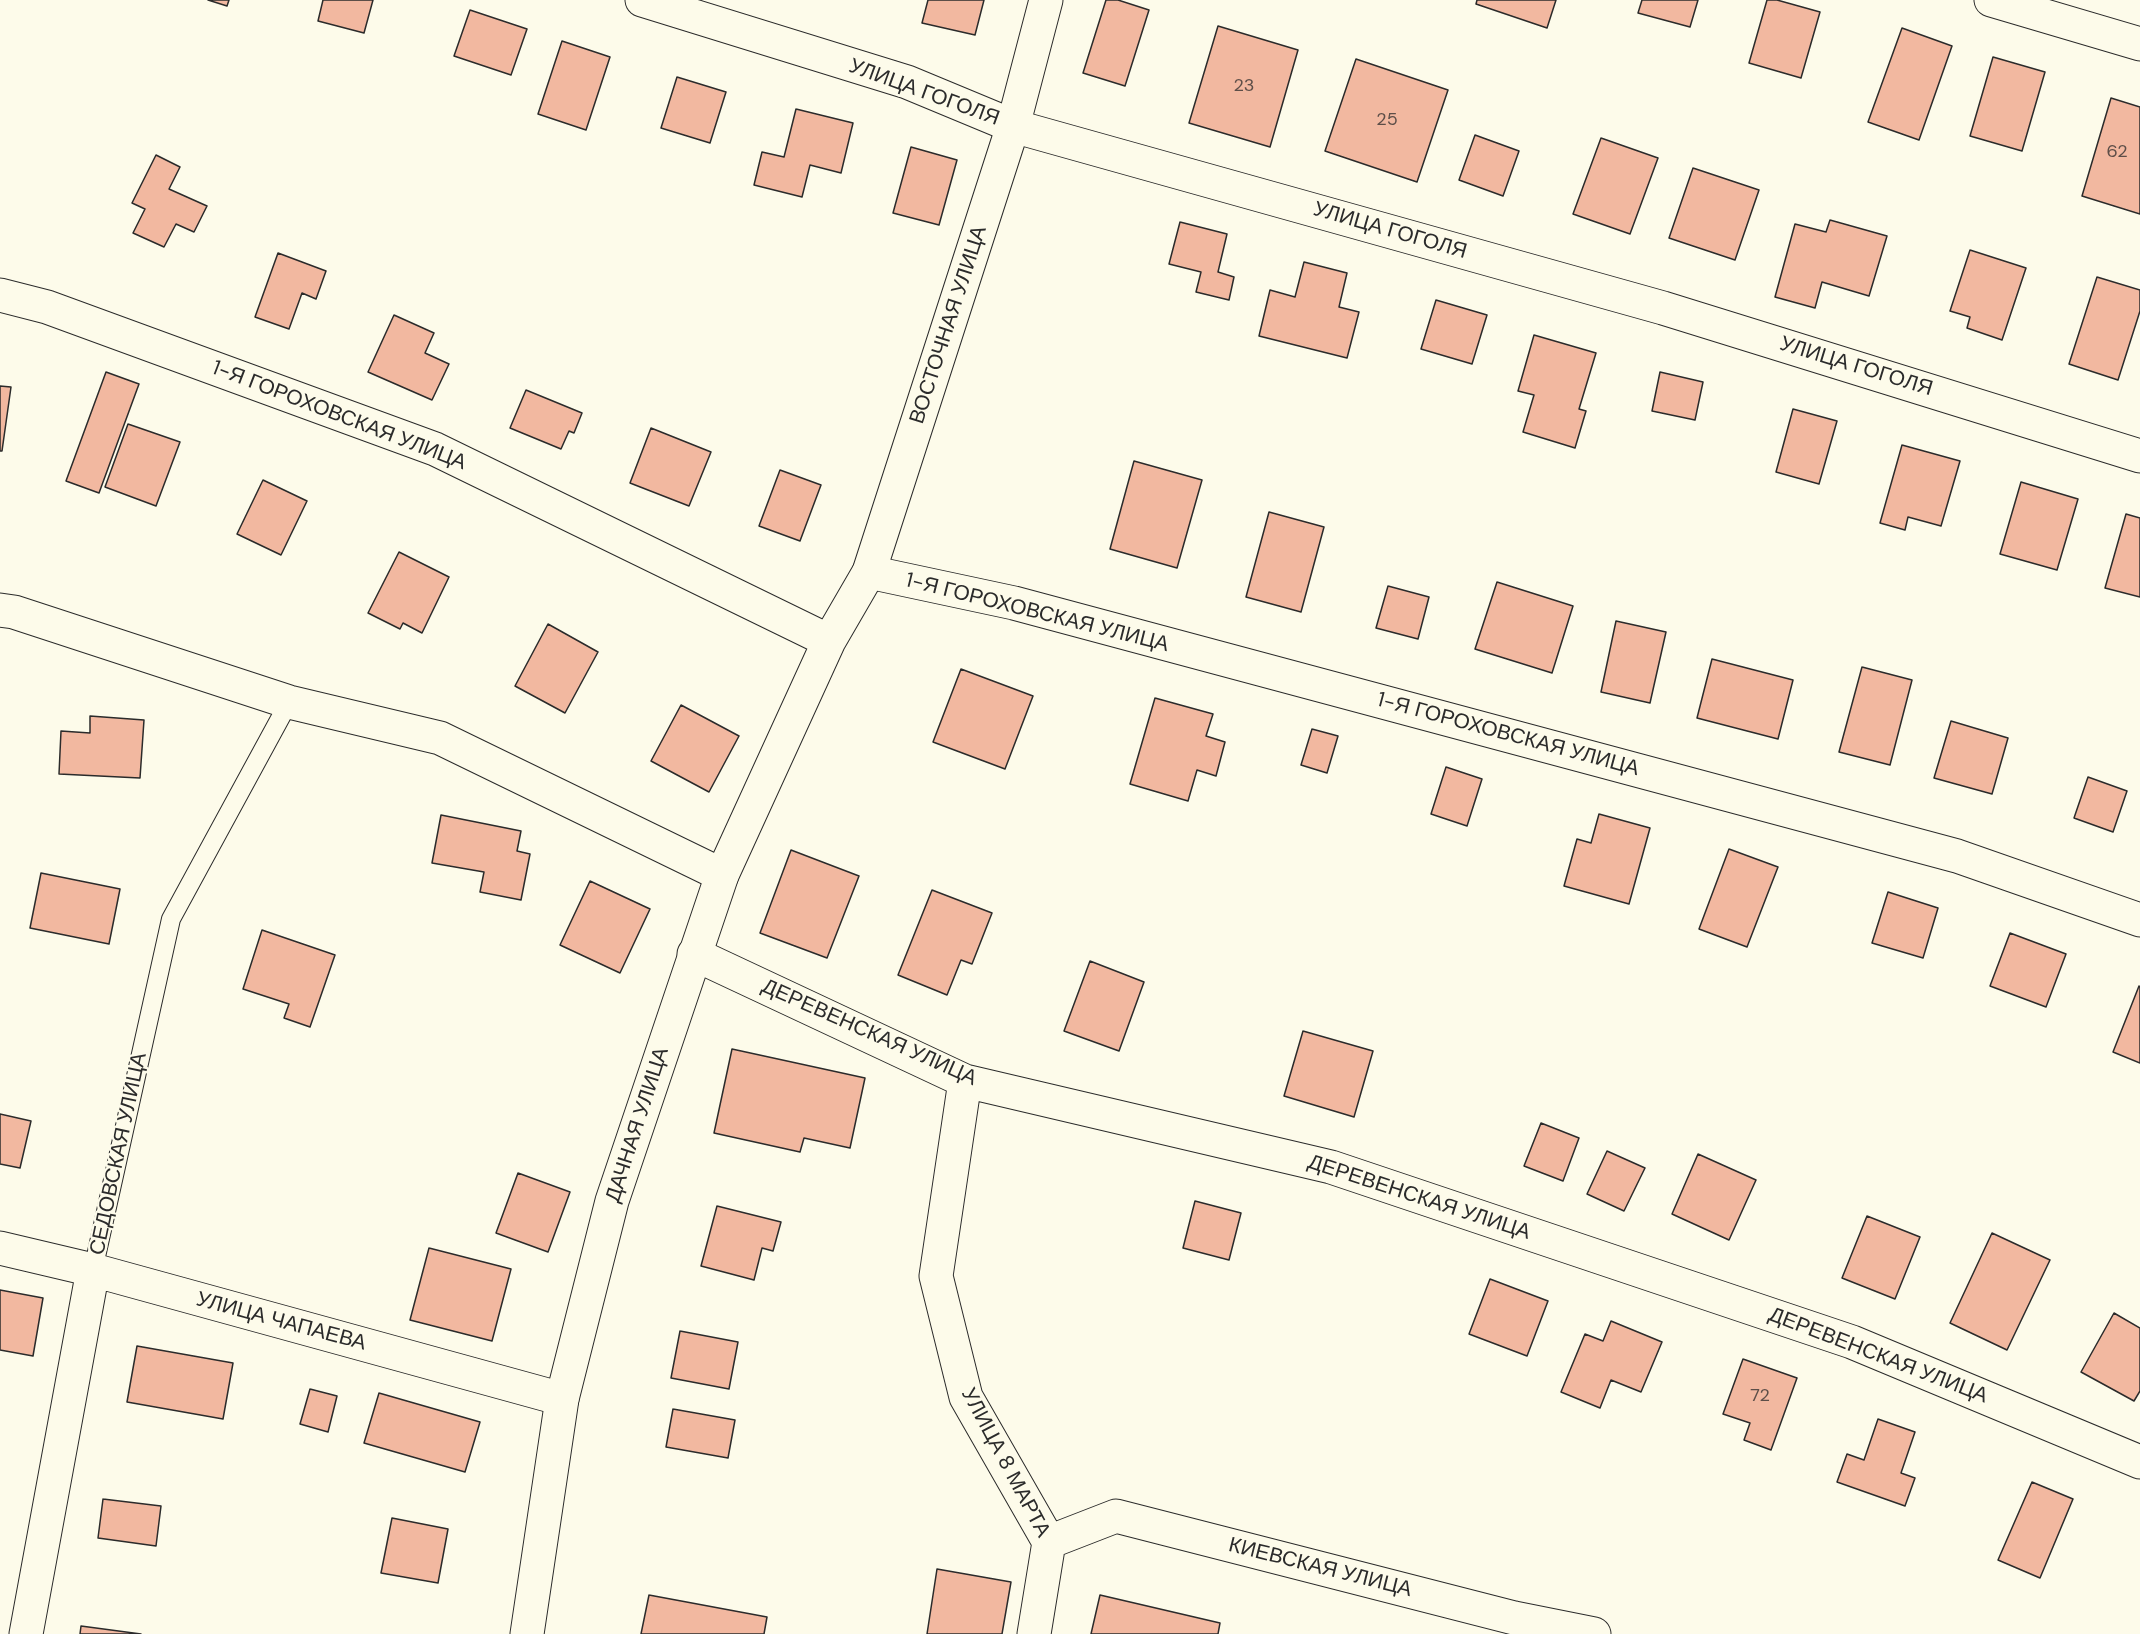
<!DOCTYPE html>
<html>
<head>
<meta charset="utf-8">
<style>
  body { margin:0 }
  canvas { display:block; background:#fdfbea }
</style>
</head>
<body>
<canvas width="2140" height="1634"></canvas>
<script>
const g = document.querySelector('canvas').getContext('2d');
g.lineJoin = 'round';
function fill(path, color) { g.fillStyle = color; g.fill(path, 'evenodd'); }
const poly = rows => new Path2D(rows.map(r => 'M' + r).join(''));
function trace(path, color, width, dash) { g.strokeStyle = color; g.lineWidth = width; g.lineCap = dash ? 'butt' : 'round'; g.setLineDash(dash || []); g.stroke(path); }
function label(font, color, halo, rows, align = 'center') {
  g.font = font + ' "DM Sans",sans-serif'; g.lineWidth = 4.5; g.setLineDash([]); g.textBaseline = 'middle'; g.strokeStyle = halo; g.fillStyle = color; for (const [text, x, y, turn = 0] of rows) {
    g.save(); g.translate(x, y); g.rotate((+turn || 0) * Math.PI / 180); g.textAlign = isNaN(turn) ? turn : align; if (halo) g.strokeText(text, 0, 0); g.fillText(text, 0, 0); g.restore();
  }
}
const building = poly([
  [208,0,229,0,227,6,208,0],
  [323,0,373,0,364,33,318,21,323,0],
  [928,0,984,0,975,35,922,23,928,0],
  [1106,0,1118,0,1149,10,1125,86,1083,73,1106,0],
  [1477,0,1556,0,1547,28,1476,4,1477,0],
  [1642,0,1698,0,1690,27,1638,13,1642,0],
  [1767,0,1777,0,1820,12,1801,78,1749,63,1767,0],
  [470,10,527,29,511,75,454,56,470,10],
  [1218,26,1298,50,1270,147,1189,123,1218,26],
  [1902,28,1952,46,1919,140,1868,122,1902,28],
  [562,41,610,57,586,130,538,114,562,41],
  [1993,57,2045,72,2022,151,1970,136,1993,57],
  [1356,59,1448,90,1417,182,1325,151,1356,59],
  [677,77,726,92,710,143,661,128,677,77],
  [2111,98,2140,107,2140,214,2082,196,2111,98],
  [796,109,853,123,841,173,810,165,802,197,754,185,762,152,784,157,796,109],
  [1475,135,1519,151,1503,196,1459,180,1475,135],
  [1601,138,1658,158,1630,234,1573,214,1601,138],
  [911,147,957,160,939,225,893,213,911,147],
  [156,155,180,167,169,189,207,206,194,232,176,224,164,247,133,233,145,209,132,203,156,155],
  [1693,168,1759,190,1735,260,1669,238,1693,168],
  [1830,220,1887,236,1869,296,1822,282,1815,308,1775,297,1795,224,1826,232,1830,220],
  [1180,222,1227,234,1218,272,1234,277,1229,300,1196,292,1201,272,1169,264,1180,222],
  [1970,250,2026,268,2002,340,1967,328,1970,317,1950,311,1970,250],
  [278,253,326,271,316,299,302,293,289,329,255,317,278,253],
  [1304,262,1347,273,1339,307,1359,312,1347,358,1259,336,1270,290,1295,297,1304,262],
  [2097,277,2140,290,2140,311,2118,380,2069,364,2097,277],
  [1436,300,1487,315,1472,364,1421,349,1436,300],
  [394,315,434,333,425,353,449,364,432,400,368,372,394,315],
  [1534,335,1596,353,1579,409,1586,411,1575,448,1523,432,1534,395,1518,391,1534,335],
  [106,372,139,384,99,493,66,481,106,372],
  [1660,372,1703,382,1695,420,1652,411,1660,372],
  [0,386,11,387,2,451,0,451,0,386],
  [526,390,582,413,574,433,569,431,561,449,510,428,526,390],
  [1793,409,1837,421,1819,484,1776,472,1793,409],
  [128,424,180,442,156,506,105,487,128,424],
  [651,428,711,452,689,506,630,483,651,428],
  [1902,445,1960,461,1941,526,1908,517,1905,530,1880,523,1902,445],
  [1134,461,1202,480,1177,568,1110,549,1134,461],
  [780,470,821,485,800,541,759,526,780,470],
  [263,480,307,501,281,555,237,534,263,480],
  [2021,482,2078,499,2057,570,2000,554,2021,482],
  [1269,512,1324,527,1301,612,1246,597,1269,512],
  [2126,514,2140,518,2140,597,2105,588,2126,514],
  [399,552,449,577,422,633,403,623,400,629,368,613,399,552],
  [1497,582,1573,606,1552,673,1475,649,1497,582],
  [1388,586,1429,597,1418,639,1376,628,1388,586],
  [1616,621,1666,632,1650,703,1601,692,1616,621],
  [548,624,598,652,565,713,515,686,548,624],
  [1712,659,1793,680,1778,739,1697,718,1712,659],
  [1862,667,1912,680,1890,765,1839,752,1862,667],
  [961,669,1033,696,1005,769,933,742,961,669],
  [1155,698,1213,714,1206,736,1225,742,1216,776,1197,770,1188,801,1130,784,1155,698],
  [681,705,739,736,709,792,651,761,681,705],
  [90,716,144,720,140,778,59,774,61,731,90,733,90,716],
  [1951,721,2008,738,1992,794,1934,778,1951,721],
  [1312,729,1338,736,1327,773,1301,765,1312,729],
  [1446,767,1482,779,1467,826,1431,814,1446,767],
  [2088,777,2127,791,2113,832,2074,818,2088,777],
  [1599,814,1650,828,1629,904,1564,886,1577,839,1591,843,1599,814],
  [441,815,521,831,517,851,530,854,521,900,480,892,484,872,432,863,441,815],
  [1729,849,1778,867,1747,947,1699,929,1729,849],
  [791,850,859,876,827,958,760,933,791,850],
  [41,873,120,889,109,944,30,928,41,873],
  [590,881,650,909,620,973,560,945,590,881],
  [932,890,992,913,972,964,961,960,947,995,898,975,932,890],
  [1888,892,1938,908,1923,958,1872,943,1888,892],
  [262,930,335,955,310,1027,284,1018,289,1004,243,989,262,930],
  [2010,933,2066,954,2046,1007,1990,986,2010,933],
  [1090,961,1144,982,1119,1051,1064,1031,1090,961],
  [2139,986,2140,987,2140,1063,2113,1052,2139,986],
  [1303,1031,1373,1051,1354,1117,1284,1096,1303,1031],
  [732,1049,865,1078,850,1148,804,1138,800,1152,714,1133,732,1049],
  [0,1114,31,1121,20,1168,0,1164,0,1114],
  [1541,1123,1579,1138,1563,1181,1524,1166,1541,1123],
  [1607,1151,1645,1168,1624,1211,1587,1194,1607,1151],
  [1698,1154,1756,1180,1729,1240,1672,1214,1698,1154],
  [518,1173,570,1192,548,1252,496,1233,518,1173],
  [1195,1201,1241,1213,1229,1260,1183,1248,1195,1201],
  [717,1206,781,1222,773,1251,762,1248,754,1280,701,1266,717,1206],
  [1867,1216,1920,1237,1895,1299,1842,1278,1867,1216],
  [1992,1233,2050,1260,2007,1350,1950,1323,1992,1233],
  [429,1248,511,1269,492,1341,410,1320,429,1248],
  [1490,1279,1548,1301,1527,1356,1469,1334,1490,1279],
  [0,1290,43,1298,33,1356,0,1350,0,1290],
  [2114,1313,2140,1328,2140,1391,2134,1401,2081,1372,2114,1313],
  [1611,1321,1662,1342,1641,1392,1611,1380,1600,1408,1561,1392,1585,1334,1603,1341,1611,1321],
  [680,1331,738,1342,729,1389,671,1378,680,1331],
  [137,1346,233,1363,223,1419,127,1402,137,1346],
  [1743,1359,1797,1378,1771,1450,1744,1440,1750,1423,1723,1414,1743,1359],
  [310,1389,337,1396,328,1432,300,1424,310,1389],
  [379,1393,480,1422,465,1472,364,1443,379,1393],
  [673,1409,735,1420,728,1458,666,1447,673,1409],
  [1878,1419,1915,1432,1901,1473,1915,1478,1905,1506,1837,1482,1847,1454,1864,1460,1878,1419],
  [2032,1482,2073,1499,2040,1578,1998,1560,2032,1482],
  [103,1499,161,1506,156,1546,98,1538,103,1499],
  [392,1518,448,1529,438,1583,381,1573,392,1518],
  [937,1569,1011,1582,1002,1634,927,1634,937,1569],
  [649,1595,767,1617,764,1634,641,1634,649,1595],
  [1100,1595,1220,1623,1218,1634,1091,1634,1100,1595],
  [81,1626,141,1634,80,1634,81,1626]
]);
const service = poly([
  [93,1270,171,919,289,702]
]);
const minor = poly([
  [642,0,907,82,1013,126,1663,308,2140,456],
  [1991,0,2140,44],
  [869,572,1014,603,1957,856,2140,920],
  [0,610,14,612,289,702,440,738,722,875],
  [694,954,965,1081,1331,1167,1852,1342,2140,1462],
  [965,1081,936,1276,966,1397,1049,1542,1034,1634],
  [0,1248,93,1270,562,1399],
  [1049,1542,1116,1516,1514,1618,1594,1634],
  [26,1634,93,1270]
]);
const tertiary = poly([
  [0,295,47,307,435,449,829,641],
  [527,1634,562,1399,612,1201,722,875,829,641,869,572,1013,126,1046,0]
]);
const numberNames = [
  ["23",1244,86],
  ["25",1387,120],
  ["62",2117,152],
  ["72",1760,1396]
];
const streetNames = [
  ["УЛИЦА ГОГОЛЯ",924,93,20],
  ["УЛИЦА ГОГОЛЯ",1390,231,16],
  ["ВОСТОЧНАЯ УЛИЦА",949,325,-72],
  ["УЛИЦА ГОГОЛЯ",1856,367,17],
  ["1-Я ГОРОХОВСКАЯ УЛИЦА",339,416,21],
  ["1-Я ГОРОХОВСКАЯ УЛИЦА",1037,613,14],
  ["1-Я ГОРОХОВСКАЯ УЛИЦА",1508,735,15],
  ["ДЕРЕВЕНСКАЯ УЛИЦА",869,1033,24],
  ["ДАЧНАЯ УЛИЦА",638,1125,-72],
  ["СЕДОВСКАЯ УЛИЦА",119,1154,-78],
  ["ДЕРЕВЕНСКАЯ УЛИЦА",1419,1198,18],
  ["УЛИЦА ЧАПАЕВА",281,1322,15],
  ["ДЕРЕВЕНСКАЯ УЛИЦА",1878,1356,21],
  ["УЛИЦА 8 МАРТА",1005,1463,62],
  ["КИЕВСКАЯ УЛИЦА",1320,1568,14]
];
fill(building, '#f2b8a0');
trace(building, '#2b2b2b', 1.5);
trace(service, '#2b2b2b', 20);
trace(minor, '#2b2b2b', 35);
trace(tertiary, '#2b2b2b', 35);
trace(service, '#fdfbea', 18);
trace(minor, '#fdfbea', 33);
trace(tertiary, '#fdfbea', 33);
label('18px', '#5d4e48', null, numberNames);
label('21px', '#2b2b2b', '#fdfbea', streetNames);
</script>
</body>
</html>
